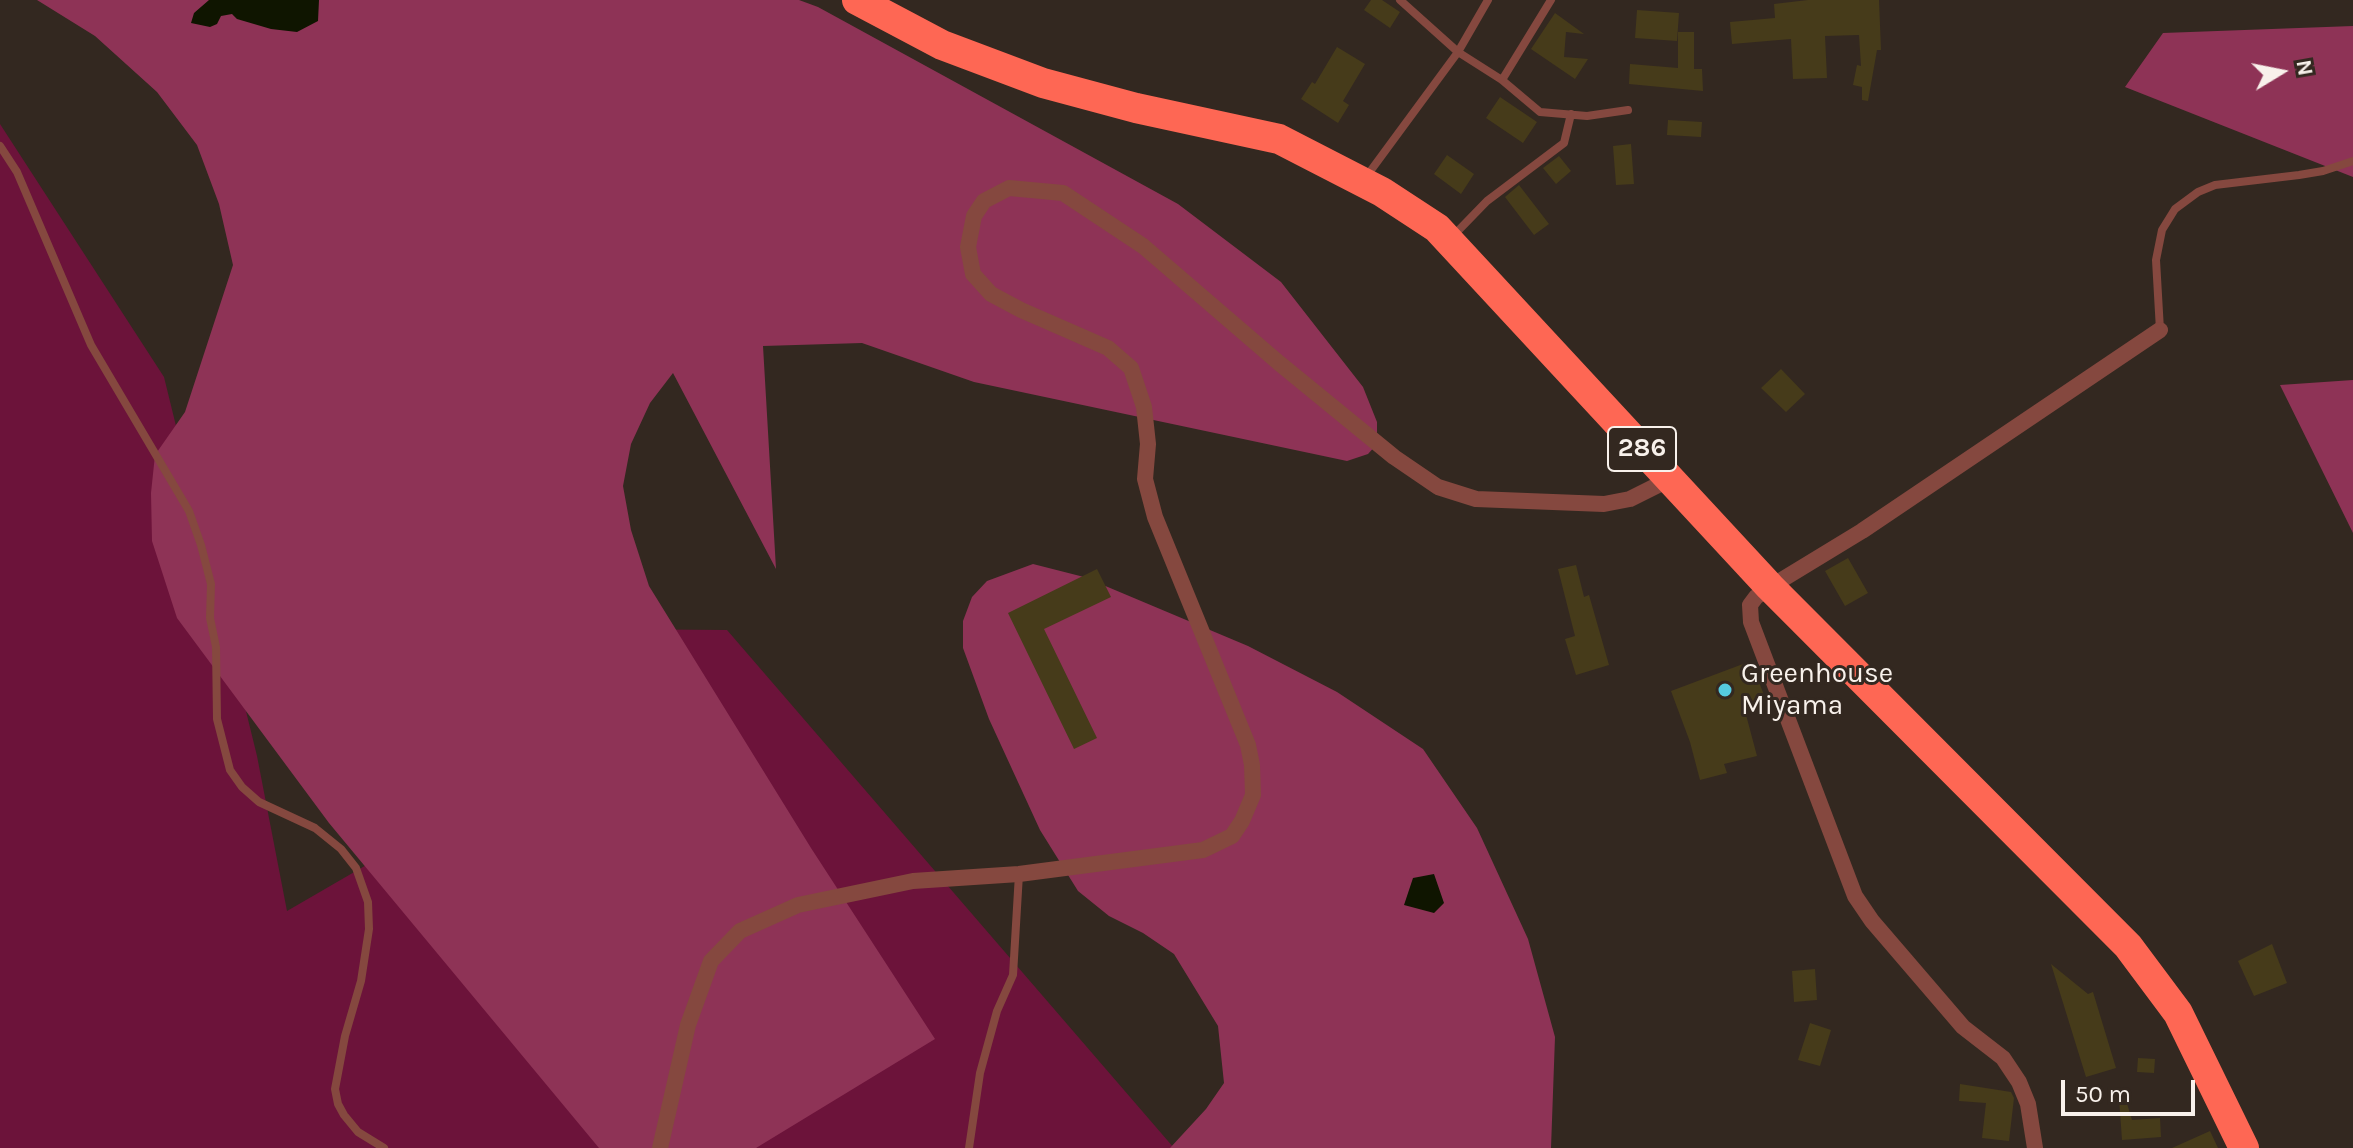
<!DOCTYPE html>
<html>
<head>
<meta charset="utf-8">
<style>
  body { margin:0 }
  #map { position:relative; width:2353px; height:1148px; overflow:hidden; background:#332820; font-family:Karla,sans-serif }
  canvas { display:block }
  .north { position:absolute; left:2241px; top:32px; width:80px; height:80px; -webkit-text-stroke:6px #332820; paint-order:stroke; rotate:80deg; font-size:22px; font-weight:700; line-height:32px; text-align:center; color:#f8f1eb }
  .north::after { content:''; display:block; margin:auto; width:28px; height:36px; background:#f8f1eb; clip-path:polygon(50% 0,100% 100%,50% 72%,0 100%) }
  .scale { position:absolute; left:2061px; top:1080px; width:134px; height:36px; box-sizing:border-box; border:4px solid #f8f1eb; border-top:0; padding-left:10px; font-size:24px; line-height:28px; white-space:nowrap; color:#f8f1eb; -webkit-text-stroke:6px #332820; paint-order:stroke }
</style>
</head>
<body>
<div id="map">
<canvas width="2353" height="1148"></canvas>
<div class="north">N</div>
<div class="scale">50 m</div>
</div>
<script>
const g = document.querySelector('canvas').getContext('2d');
g.lineJoin = 'round';
function fill(path, color) { g.fillStyle = color; g.fill(path, 'evenodd'); }
const poly = rows => new Path2D(rows.map(r => 'M' + r).join(''));
function trace(path, color, width, dash) { g.strokeStyle = color; g.lineWidth = width; g.lineCap = dash ? 'butt' : 'round'; g.setLineDash(dash || []); g.stroke(path); }
function label(font, color, halo, rows, align = 'center') {
  g.font = font + ' Karla,sans-serif'; g.lineWidth = 6; g.setLineDash([]); g.textBaseline = 'middle'; g.strokeStyle = halo; g.fillStyle = color; for (const [text, x, y, turn = 0] of rows) {
    g.save(); g.translate(x, y); g.rotate((+turn || 0) * Math.PI / 180); g.textAlign = isNaN(turn) ? turn : align; if (halo) g.strokeText(text, 0, 0); g.fillText(text, 0, 0); g.restore();
  }
}
const green = poly([
  [0,124,164,377,257,756,287,911,482,798,585,629,727,630,1174,1148,0,1148]
]);
const forest = poly([
  [37,0,799,0,818,7,1178,204,1281,282,1363,387,1377,422,1377,444,1368,454,1347,461,974,382,862,343,763,346,776,569,673,373,650,403,631,444,623,486,631,530,649,586,811,848,935,1039,756,1148,599,1148,329,823,177,618,152,541,151,493,155,455,185,412,233,265,219,204,197,145,157,92,95,36],
  [2353,26,2353,177,2125,87,2163,33],
  [2353,380,2353,533,2280,385],
  [1033,564,1084,577,1248,646,1337,692,1423,749,1477,828,1528,939,1555,1037,1551,1148,1170,1148,1206,1109,1224,1083,1218,1026,1174,954,1143,933,1109,916,1078,891,1040,830,989,719,963,648,963,621,972,597,987,581]
]);
const water = poly([
  [209,0,319,0,318,21,297,32,271,29,237,19,232,14,221,16,217,24,210,27,191,23,194,13],
  [1434,874,1444,903,1434,913,1404,905,1413,878]
]);
const building = poly([
  [1371,0,1382,0,1400,12,1390,28,1364,10],
  [1808,0,1879,0,1881,50,1877,50,1868,101,1862,100,1862,87,1853,85,1857,65,1861,66,1859,35,1825,36,1827,78,1793,79,1791,39,1732,44,1730,22,1775,18,1774,4],
  [1637,10,1679,13,1677,41,1635,38],
  [1555,13,1584,34,1566,32,1564,57,1588,59,1575,79,1531,49],
  [1678,32,1694,32,1694,69,1702,69,1703,91,1629,84,1630,64,1678,68],
  [1337,47,1365,64,1343,101,1349,105,1338,123,1301,99,1312,82,1315,84],
  [1500,97,1537,122,1523,143,1486,118],
  [1668,120,1702,122,1701,137,1667,135],
  [1631,144,1634,184,1616,185,1613,146],
  [1447,155,1474,174,1461,194,1434,174],
  [1559,156,1571,171,1556,184,1543,168],
  [1519,185,1549,224,1534,235,1505,197],
  [1781,369,1805,394,1786,412,1761,388],
  [1848,558,1868,593,1845,606,1825,571],
  [1576,565,1584,597,1589,595,1609,665,1576,675,1565,639,1575,636,1558,569],
  [1097,569,1111,597,1044,629,1097,738,1074,749,1008,613],
  [1751,661,1767,703,1745,711,1757,756,1724,764,1727,773,1700,780,1690,742,1671,691],
  [2272,944,2287,983,2254,996,2238,961],
  [2051,964,2088,994,2093,992,2116,1068,2086,1077],
  [1815,969,1817,1000,1794,1002,1792,971],
  [1810,1023,1831,1030,1820,1066,1798,1060],
  [2138,1058,2155,1059,2154,1073,2137,1072],
  [1960,1084,2011,1092,2014,1098,2009,1141,1982,1138,1986,1103,1959,1101],
  [2125,1097,2132,1120,2160,1118,2161,1137,2122,1140,2119,1098],
  [2210,1131,2218,1148,2172,1148]
]);
const lane = poly([
  [1400,0,1458,52,1502,80,1540,112,1587,116,1628,110],
  [1502,80,1551,0],
  [0,146,17,172,91,345,189,511,201,545,211,584,210,618,216,647,217,719,230,770,242,787,259,802,315,828,341,849,356,868,368,902,369,929,361,981,345,1036,335,1089,338,1104,344,1115,358,1132,384,1148],
  [1366,177,1458,52,1488,0],
  [1453,236,1487,201,1564,143,1571,114],
  [2160,330,2156,260,2162,230,2175,209,2198,192,2215,185,2299,175,2323,171,2353,161],
  [969,1148,980,1073,997,1011,1013,975,1019,874]
]);
const street = poly([
  [660,1148,688,1025,711,961,740,931,798,905,913,881,1019,874,1203,850,1232,836,1242,821,1253,795,1252,765,1248,745,1155,517,1145,479,1148,444,1144,407,1131,368,1108,348,1021,310,991,294,973,274,968,247,974,216,984,201,1009,188,1063,193,1143,246,1279,363,1394,457,1438,487,1476,499,1604,504,1630,499,1670,479],
  [2035,1148,2028,1104,2019,1082,2003,1058,1963,1027,1872,921,1855,896,1751,622,1750,605,1756,597,1770,587,1862,531,2160,330]
]);
const highway = poly([
  [857,0,942,45,1043,83,1136,108,1279,139,1382,192,1437,228,1770,587,2128,946,2178,1013,2244,1148]
]);
const markers = [
  [1725,690,8,"#55cadf"]
];
const shields = [
  [1642,449,68]
];
const shieldNames = [
  ["286",1642,449]
];
const poiNames = [
  ["Greenhouse",1741,674],
  ["Miyama",1741,706]
];
fill(green, '#6c133a');
fill(forest, '#8e3356');
fill(water, '#0f1500');
fill(building, '#463b1a');
trace(lane, '#85483f', 8);
trace(street, '#85483f', 16);
trace(highway, '#fe6754', 30);
for (const [x, y, r, color] of markers) { const dot = new Path2D(); dot.arc(x, y, r, 0, 2 * Math.PI); g.fillStyle = color; g.fill(dot); trace(dot, '#332820', 3); }
for (const [x, y, w] of shields) { const box = new Path2D(); box.roundRect(x - w / 2, y - 22, w, 44, 6); g.fillStyle = '#332820'; g.fill(box); trace(box, '#f8f1eb', 2); }
label('bold 26px', '#f8f1eb', null, shieldNames);
label('28px', '#f8f1eb', '#332820', poiNames, 'left');
</script>
</body>
</html>
